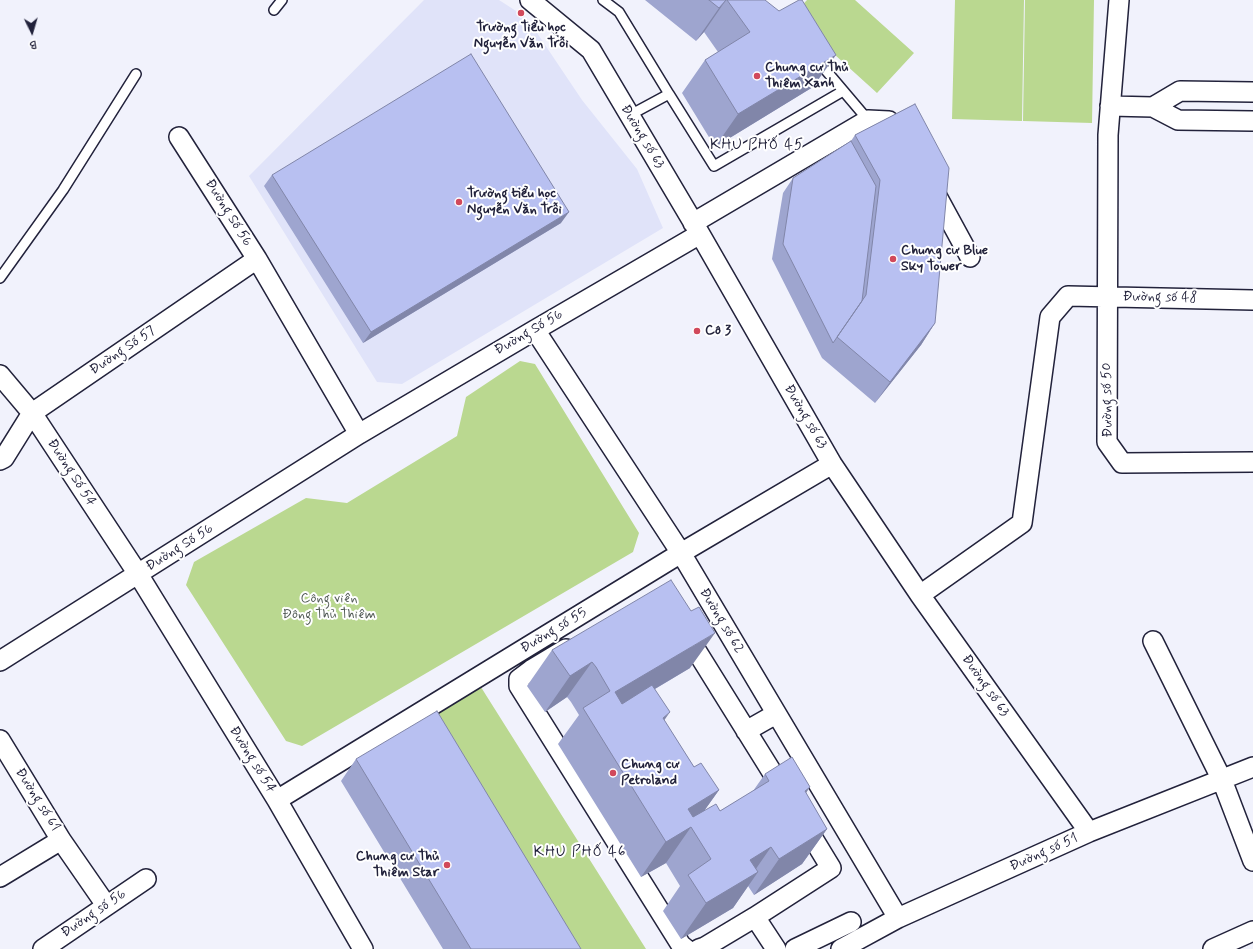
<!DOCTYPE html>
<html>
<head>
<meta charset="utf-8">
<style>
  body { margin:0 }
  #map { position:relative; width:1253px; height:949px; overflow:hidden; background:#f1f2fc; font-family:Mynerve,sans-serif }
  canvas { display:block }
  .north { position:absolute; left:12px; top:12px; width:40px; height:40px; -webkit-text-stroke:3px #fff; paint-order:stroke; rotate:175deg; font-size:11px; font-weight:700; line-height:16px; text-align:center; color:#22223b }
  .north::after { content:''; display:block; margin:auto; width:14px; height:18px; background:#22223b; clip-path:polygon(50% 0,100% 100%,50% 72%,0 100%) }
</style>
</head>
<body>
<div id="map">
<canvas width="1253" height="949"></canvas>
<div class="north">B</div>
</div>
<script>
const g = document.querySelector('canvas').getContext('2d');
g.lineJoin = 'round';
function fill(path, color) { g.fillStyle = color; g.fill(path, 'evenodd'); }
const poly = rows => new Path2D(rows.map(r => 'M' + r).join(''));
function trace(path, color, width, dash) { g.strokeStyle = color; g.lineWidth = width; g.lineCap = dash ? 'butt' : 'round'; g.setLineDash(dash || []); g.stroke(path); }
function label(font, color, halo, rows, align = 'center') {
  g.font = font + ' Mynerve,sans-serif'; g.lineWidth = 4; g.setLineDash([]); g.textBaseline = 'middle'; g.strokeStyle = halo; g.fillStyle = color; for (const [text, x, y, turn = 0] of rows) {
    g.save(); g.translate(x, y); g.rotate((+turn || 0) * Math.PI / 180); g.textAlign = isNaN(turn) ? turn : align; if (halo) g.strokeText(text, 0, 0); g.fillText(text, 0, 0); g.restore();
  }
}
const built = poly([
  [424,0,499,0,527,18,582,100,637,169,663,228,402,384,377,382,249,176]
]);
const green = poly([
  [807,0,855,0,914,53,877,93,792,16],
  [955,0,1024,0,1022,121,952,119],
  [1025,0,1094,0,1092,123,1023,121],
  [520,361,535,364,639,533,633,552,302,746,286,741,186,585,194,562,306,498,347,503,457,436,466,397],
  [479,684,646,949,578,949,431,714]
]);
const lane = poly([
  [603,0,619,12,669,94,630,115],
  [274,10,282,0],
  [818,61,868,120],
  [669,94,714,166,843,91],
  [0,278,63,190,136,74]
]);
const street = poly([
  [530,0,591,50,700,234,832,464,920,595,1089,832],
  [1119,0,1108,135,1107,442,1122,463,1253,462],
  [1110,106,1153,107,1178,120,1253,121],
  [1153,107,1180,91,1253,92],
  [179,137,257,259,359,434],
  [933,189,970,257],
  [693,223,868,120,889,121,903,134],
  [535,330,681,553,898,918],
  [0,375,32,413,138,574,277,800,363,949],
  [0,460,4,458,32,413,257,259],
  [920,595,1022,523,1050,317,1068,296,1253,300],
  [686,634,785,793],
  [1153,641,1222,780,1253,861],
  [566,649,531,670,519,679,519,686,681,945,686,949],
  [0,661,359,434,535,330,700,234],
  [746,731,776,714],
  [0,740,61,840,106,905],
  [277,800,681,553,832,464],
  [0,877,61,840],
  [755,917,831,868,803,822],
  [43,949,146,879],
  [699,949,705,947,755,917,776,949],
  [795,949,851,922],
  [841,949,898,918,1089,832,1253,767],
  [1213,949,1253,931]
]);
const wall = poly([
  [645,0,765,0,813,87,715,147,682,93,705,60,718,52,704,32,696,41],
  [915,104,935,323,921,345,875,403,822,358,772,259,783,193,793,178,851,141,855,135],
  [272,175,561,223,363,343,264,186],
  [691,611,690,668,655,689,664,720,694,767,719,790,704,811,720,811,753,791,765,774,806,793,827,829,802,864,754,895,748,886,733,908,681,939,663,911,680,886,666,863,641,877,558,744,579,715,571,702,567,697,545,712,527,686,552,650],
  [356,759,581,949,443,949,341,781]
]);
const shadedWall = poly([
  [726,0,704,32,696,41,719,8],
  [836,55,813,87,715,147,738,114],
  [569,212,561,223,363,343,371,332],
  [935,323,921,345,875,403,890,382],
  [715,633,690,668,594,725,615,692],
  [592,662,567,697,545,712,570,676],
  [670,712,645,748,663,718],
  [810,787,786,823,805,791],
  [719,790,694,825,691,827,666,863,641,877,688,809],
  [827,829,802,864,754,895,779,859],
  [771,847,751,876,758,872,733,908,681,939,706,903,750,860]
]);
const building = poly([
  [709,0,726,0,719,8,709,0],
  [727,0,765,0,779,11,799,0,802,0,836,55,738,114,705,60,750,32,727,0],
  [471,54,569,212,371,332,272,175,471,54],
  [915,104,949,168,935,323,890,382,837,337,866,295,880,180,855,135,915,104],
  [851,141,876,186,862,301,833,343,783,244,793,178,851,141],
  [671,580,691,611,699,607,715,633,615,692,622,704,652,685,670,712,663,718,694,767,701,763,719,790,688,809,693,817,716,804,720,811,769,781,765,774,792,757,810,787,805,791,827,829,779,859,771,847,750,860,758,872,706,903,688,875,711,859,691,827,666,842,583,708,610,691,596,667,592,662,570,676,552,650,671,580],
  [437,711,581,949,471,949,356,759,437,711]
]);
const markers = [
  [521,13,4,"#d1495b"],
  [757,76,4,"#d1495b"],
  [459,202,4,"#d1495b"],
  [893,259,4,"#d1495b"],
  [697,331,4,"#d1495b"],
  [613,773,4,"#d1495b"],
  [447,865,4,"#d1495b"]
];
const poiNames = [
  ["Trường Tiểu học",521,28,"center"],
  ["Nguyễn Văn Trỗi",521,44,"center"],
  ["Chung cư Thủ",765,68],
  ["Thiêm Xanh",765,84],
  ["Trường tiểu học",467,194],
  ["Nguyễn Văn Trỗi",467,210],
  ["Chung cư Blue",901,251],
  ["Sky Tower",901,267],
  ["Cô 3",705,331],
  ["Chung cư",621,765],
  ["Petroland",621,781],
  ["Chung cư Thủ",439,857,"right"],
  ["Thiêm Star",439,873,"right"]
];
const streetNames = [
  ["Đường số 63",642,137,59],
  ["Đường Số 56",228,213,58],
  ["Đường số 48",1160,298,1],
  ["Đường Số 56",529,333,-30],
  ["Đường Số 57",123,351,-34],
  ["Đường số 50",1108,400,-91],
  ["Đường số 63",805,417,60],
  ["Đường Số 54",71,473,57],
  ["Đường Số 56",180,548,-32],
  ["Đường số 62",721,621,59],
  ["Đường số 55",554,631,-31],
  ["Đường số 63",985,686,55],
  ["Đường số 54",252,760,58],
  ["Đường số 61",37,800,58],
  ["Đường số 51",1044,853,-24],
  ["Đường số 56",94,914,-34]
];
const parkNames = [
  ["Công viên",329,599],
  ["Đông Thủ Thiêm",329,615]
];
const neighbourhoodNames = [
  ["KHU PHỐ 45",757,146],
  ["KHU PHỐ 46",580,853]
];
fill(built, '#e0e3f9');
fill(green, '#bad890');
trace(lane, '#22223b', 12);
trace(street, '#22223b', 22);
trace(lane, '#fff', 9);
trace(street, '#fff', 19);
fill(wall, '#9ea5cf');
fill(shadedWall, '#8186a9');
fill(building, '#b8c0f1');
trace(building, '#8186a9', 1);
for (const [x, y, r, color] of markers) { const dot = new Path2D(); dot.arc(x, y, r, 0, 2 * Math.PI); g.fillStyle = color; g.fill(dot); trace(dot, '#fff', 1.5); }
label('bold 14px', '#22223b', '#fff', poiNames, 'left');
label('14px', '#22223b', '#fff', streetNames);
label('14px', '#505954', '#fff', parkNames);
g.letterSpacing = '1px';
label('15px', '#22223b', '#fff', neighbourhoodNames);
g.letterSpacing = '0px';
</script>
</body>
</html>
